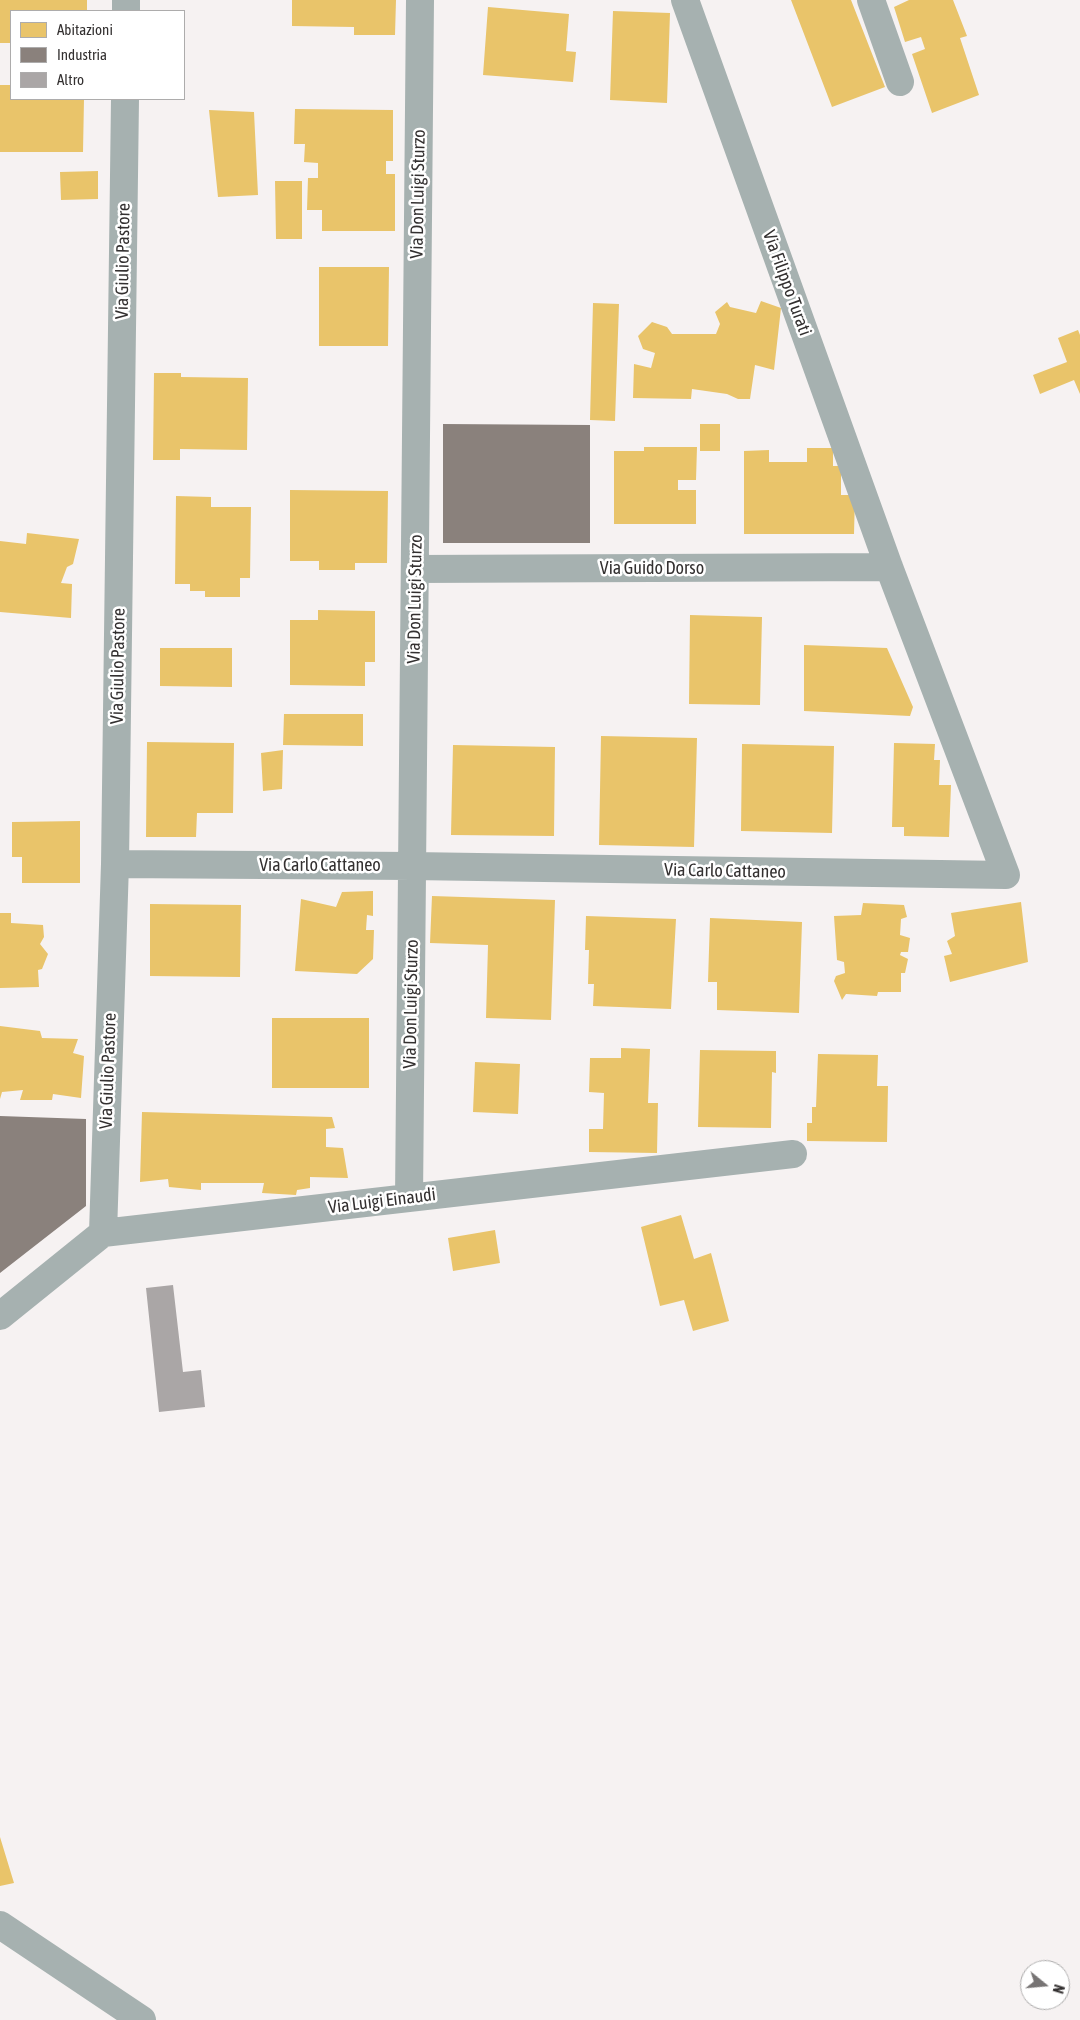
<!DOCTYPE html>
<html>
<head>
<meta charset="utf-8">
<style>
  body { margin:0 }
  #map { position:relative; width:1080px; height:2020px; overflow:hidden; background:#f6f2f2; font-family:"Asap Condensed",sans-serif }
  canvas { display:block }
  .legend { position:absolute; left:10px; top:10px; width:175px; height:90px; box-sizing:border-box; background:#fff; border:1px solid #adacac; margin:0; padding:6px 9px; list-style:none; font-size:15px; color:#333030 }
  .legend li { display:flex; align-items:center; gap:10px; height:25px }
  .legend b { width:25px; border:1px solid #adacac }
  .north { position:absolute; left:1020px; top:1960px; width:50px; height:50px; box-sizing:border-box; background:#fff; border:1px solid #adacac; border-radius:50%; rotate:107deg; font-size:14px; font-weight:700; line-height:20px; text-align:center; color:#333030 }
  .north::after { content:''; display:block; margin:auto; width:18px; height:22px; background:#777474; clip-path:polygon(50% 0,100% 100%,50% 72%,0 100%) }
</style>
</head>
<body>
<div id="map">
<canvas width="1080" height="2020"></canvas>
<ul class="legend">
<li><b style="height:14px;background:#e9c46a"></b>Abitazioni</li>
<li><b style="height:14px;background:#8a817c"></b>Industria</li>
<li><b style="height:14px;background:#aaa6a6"></b>Altro</li>
</ul>
<div class="north">N</div>
</div>
<script>
const g = document.querySelector('canvas').getContext('2d');
g.lineJoin = 'round';
function fill(path, color) { g.fillStyle = color; g.fill(path, 'evenodd'); }
const poly = rows => new Path2D(rows.map(r => 'M' + r).join(''));
function trace(path, color, width, dash) { g.strokeStyle = color; g.lineWidth = width; g.lineCap = dash ? 'butt' : 'round'; g.setLineDash(dash || []); g.stroke(path); }
function label(font, color, halo, rows, align = 'center') {
  g.font = font + ' "Asap Condensed",sans-serif'; g.lineWidth = 5; g.setLineDash([]); g.textBaseline = 'middle'; g.strokeStyle = halo; g.fillStyle = color; for (const [text, x, y, turn = 0] of rows) {
    g.save(); g.translate(x, y); g.rotate((+turn || 0) * Math.PI / 180); g.textAlign = isNaN(turn) ? turn : align; if (halo) g.strokeText(text, 0, 0); g.fillText(text, 0, 0); g.restore();
  }
}
const homes = poly([
  [0,0,87,0,87,11,11,11,11,43,0,43],
  [292,0,396,0,395,35,354,35,354,27,292,26],
  [791,0,851,0,885,87,832,107],
  [909,0,953,0,967,36,960,38,979,95,932,113,912,54,925,49,921,37,905,42,894,7],
  [488,7,569,14,566,51,576,52,573,82,483,75],
  [613,11,670,13,667,103,610,100],
  [0,85,11,85,11,99,84,99,83,152,0,152],
  [295,109,393,110,393,161,386,161,386,174,395,174,395,231,322,231,322,210,307,210,308,178,318,178,318,163,304,162,305,144,294,144],
  [209,110,254,112,258,195,218,197],
  [98,171,98,199,61,200,60,172],
  [275,181,302,181,302,239,276,239],
  [319,267,389,267,388,346,319,346],
  [761,301,781,308,774,370,755,365,750,399,738,399,727,394,692,389,691,399,633,398,634,364,651,368,655,353,643,349,638,336,652,322,667,327,672,334,716,334,720,324,715,312,727,302,730,307,756,313],
  [593,303,619,304,615,421,590,420],
  [1078,330,1080,335,1080,394,1074,380,1040,394,1033,375,1067,362,1058,338],
  [154,373,181,373,181,377,248,378,247,450,180,449,180,460,153,460],
  [700,424,720,424,720,451,700,451],
  [644,447,697,447,696,480,678,480,678,490,696,490,696,524,614,524,614,451,644,451],
  [807,448,833,448,833,466,841,466,841,495,855,495,854,534,744,534,744,451,769,450,769,462,807,462],
  [290,490,388,491,387,563,355,563,355,570,319,570,319,561,290,561],
  [176,496,211,497,211,507,251,507,250,578,240,578,240,597,205,597,205,591,190,591,190,584,175,584],
  [27,533,79,539,73,564,67,567,61,583,72,584,71,618,0,612,0,541,26,544],
  [318,610,375,611,375,662,365,662,365,686,290,685,290,620,318,620],
  [690,615,762,617,760,705,689,704],
  [804,645,887,648,913,707,910,716,804,711],
  [160,648,232,648,232,687,160,686],
  [284,714,363,714,363,746,283,745],
  [601,736,697,738,694,847,599,845],
  [147,742,234,743,233,813,197,813,196,837,146,837],
  [894,743,935,744,934,760,940,760,939,785,951,785,949,837,904,836,904,827,892,827],
  [742,744,834,746,832,833,741,831],
  [453,745,555,747,554,836,451,835],
  [283,750,282,789,263,791,261,753],
  [80,821,80,883,22,883,22,857,12,857,12,822],
  [373,891,373,916,367,915,366,930,374,930,373,959,357,974,295,971,301,899,336,907,342,892],
  [432,896,555,900,551,1020,486,1018,488,945,430,943],
  [1021,902,1028,962,950,982,944,956,952,954,947,941,955,936,951,913],
  [863,903,904,905,907,917,901,919,900,935,910,938,908,952,901,952,900,955,908,959,905,973,901,973,901,992,878,992,877,996,846,994,842,1000,834,981,836,976,845,973,844,962,837,960,834,916,861,915],
  [150,904,241,905,240,977,150,976],
  [0,913,11,913,11,923,43,925,44,937,40,944,48,954,42,969,38,970,39,987,0,988],
  [586,916,676,919,671,1009,593,1006,594,984,588,984,589,950,585,950],
  [710,918,802,922,799,1013,717,1010,717,982,708,982],
  [272,1018,369,1018,369,1088,272,1088],
  [0,1026,40,1031,42,1038,78,1039,73,1053,84,1056,81,1098,53,1094,52,1100,20,1100,23,1090,2,1092,0,1099],
  [621,1048,650,1049,648,1103,658,1103,657,1153,589,1152,589,1129,603,1129,604,1093,589,1092,590,1058,621,1058],
  [700,1050,776,1051,776,1073,772,1072,771,1128,698,1127],
  [818,1054,878,1055,877,1086,888,1086,887,1142,807,1141,807,1123,812,1123,812,1107,816,1107],
  [475,1062,520,1064,518,1114,473,1112],
  [142,1112,332,1117,335,1128,326,1129,326,1147,343,1148,348,1178,310,1177,310,1188,297,1190,296,1195,262,1193,264,1183,201,1183,201,1190,169,1187,168,1179,140,1182],
  [681,1215,694,1259,711,1253,729,1321,693,1331,684,1300,660,1306,641,1227],
  [495,1230,500,1263,453,1271,448,1238],
  [0,1837,14,1883,0,1886]
]);
const industry = poly([
  [443,424,590,425,590,543,443,543],
  [0,1116,86,1119,86,1206,0,1273]
]);
const building = poly([
  [173,1285,183,1372,201,1370,205,1407,159,1412,146,1288]
]);
const minor = poly([
  [871,0,900,82],
  [126,11,126,0],
  [415,569,889,567],
  [115,864,412,866,1006,875,889,567,685,0],
  [409,1198,420,0],
  [103,1233,115,864,125,99],
  [0,1316,103,1233,793,1154],
  [0,1925,142,2020]
]);
const streetNames = [
  ["Via Don Luigi Sturzo",418,194,-89],
  ["Via Giulio Pastore",123,261,-89],
  ["Via Filippo Turati",787,283,70],
  ["Via Guido Dorso",652,568],
  ["Via Don Luigi Sturzo",415,599,-89],
  ["Via Giulio Pastore",118,666,-89],
  ["Via Carlo Cattaneo",320,865],
  ["Via Carlo Cattaneo",725,871,1],
  ["Via Don Luigi Sturzo",411,1004,-89],
  ["Via Giulio Pastore",108,1071,-88],
  ["Via Luigi Einaudi",382,1201,-7]
];
fill(homes, '#e9c46a');
fill(industry, '#8a817c');
fill(building, '#aaa6a6');
trace(minor, '#a6b1b0', 28);
label('18px', '#333030', '#fff', streetNames);
</script>
</body>
</html>
